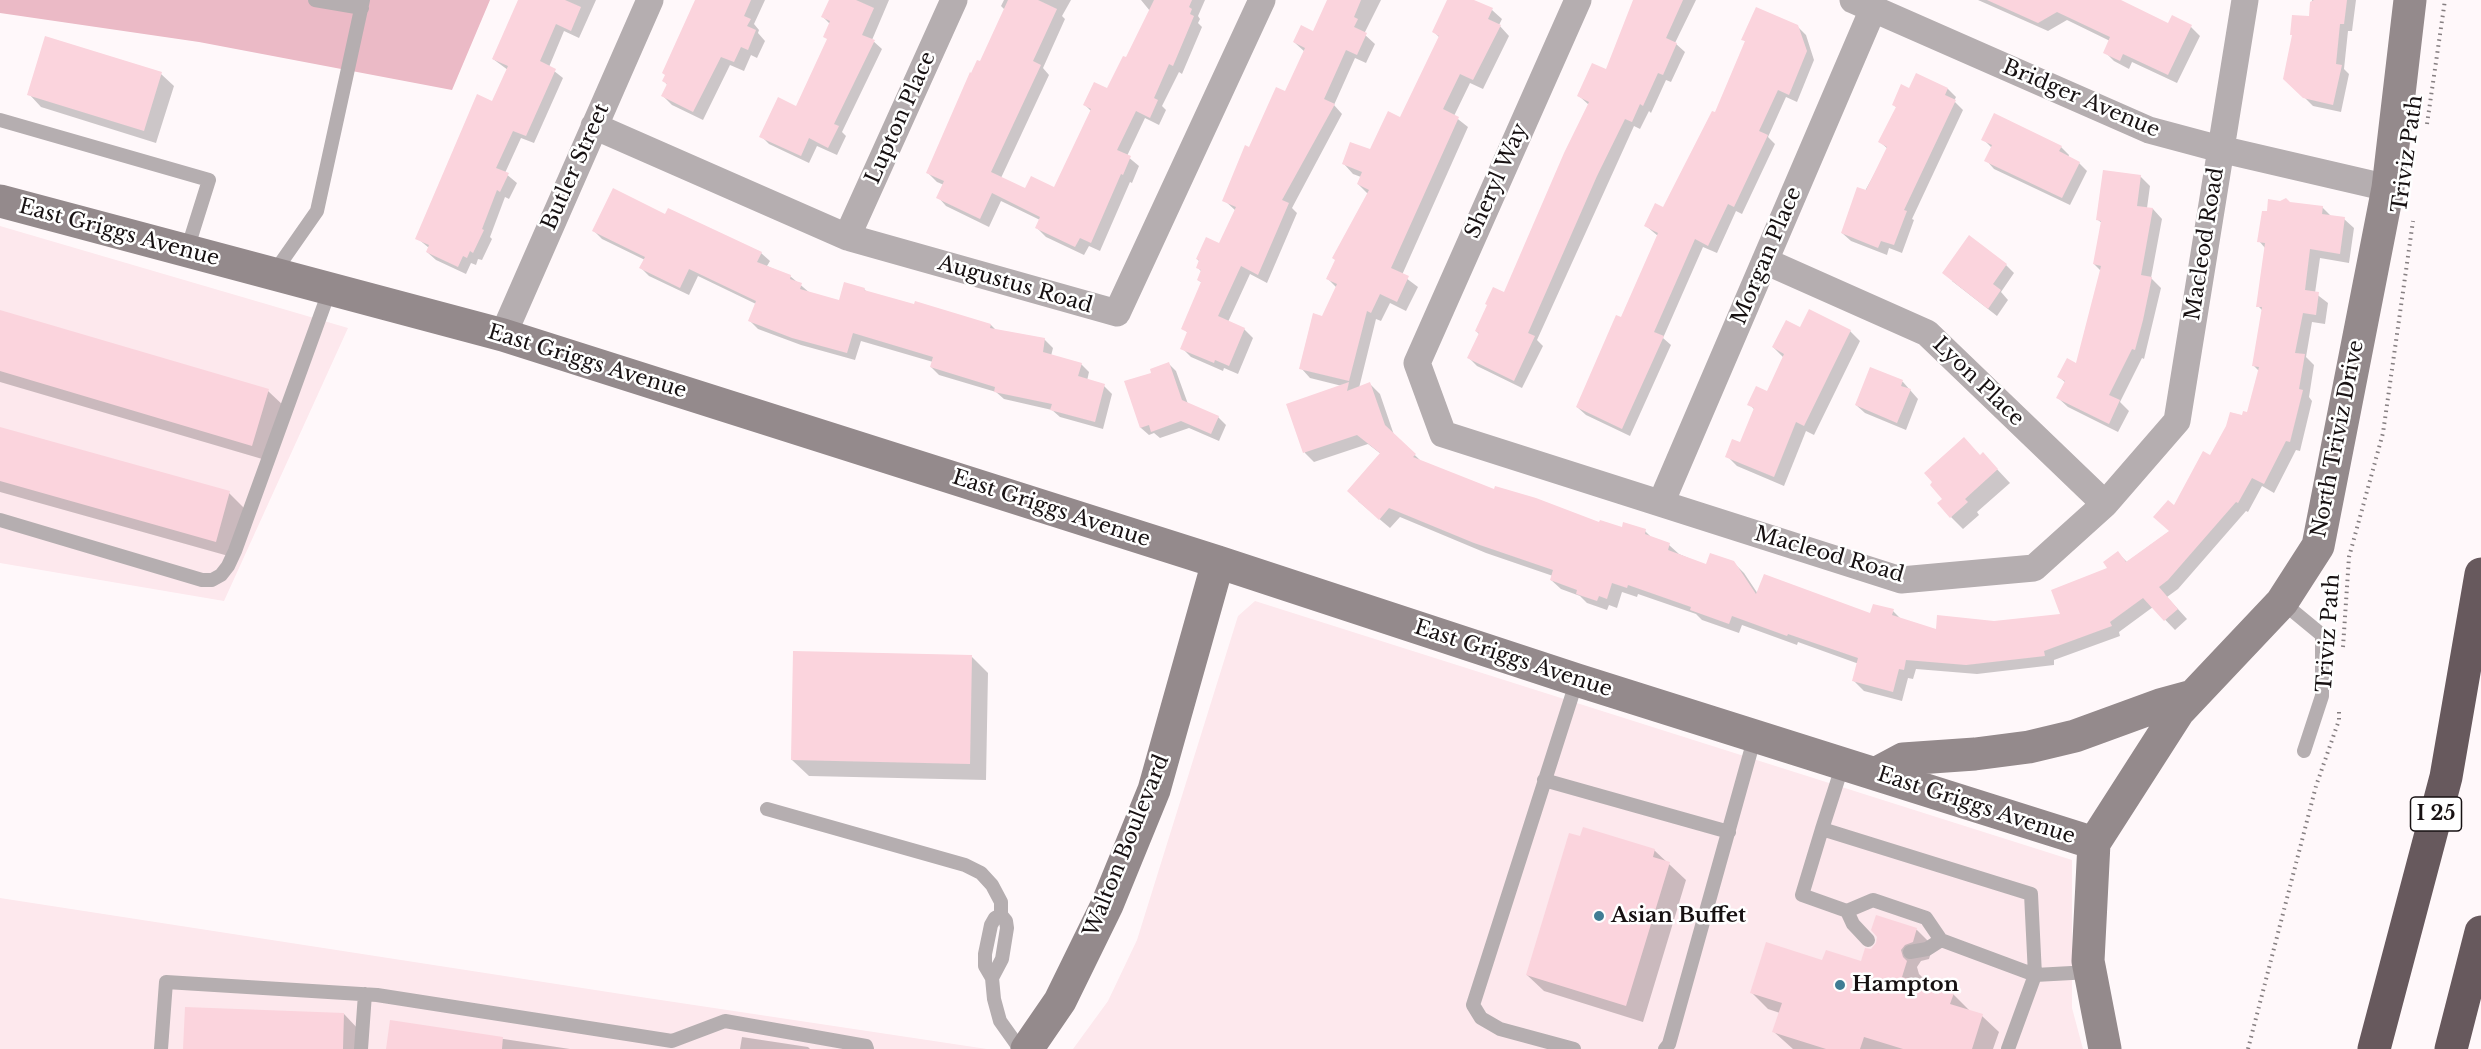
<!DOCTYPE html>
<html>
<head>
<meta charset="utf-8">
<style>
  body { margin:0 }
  canvas { display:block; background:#fff8fa }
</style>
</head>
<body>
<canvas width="2481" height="1049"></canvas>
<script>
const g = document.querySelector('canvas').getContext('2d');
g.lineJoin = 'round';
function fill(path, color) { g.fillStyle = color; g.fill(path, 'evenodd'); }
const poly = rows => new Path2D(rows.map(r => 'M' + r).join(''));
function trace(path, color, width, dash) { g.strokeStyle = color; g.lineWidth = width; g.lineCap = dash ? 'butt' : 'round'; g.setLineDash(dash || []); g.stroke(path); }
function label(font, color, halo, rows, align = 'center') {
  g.font = font + ' "Libre Baskerville",serif'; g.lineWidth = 5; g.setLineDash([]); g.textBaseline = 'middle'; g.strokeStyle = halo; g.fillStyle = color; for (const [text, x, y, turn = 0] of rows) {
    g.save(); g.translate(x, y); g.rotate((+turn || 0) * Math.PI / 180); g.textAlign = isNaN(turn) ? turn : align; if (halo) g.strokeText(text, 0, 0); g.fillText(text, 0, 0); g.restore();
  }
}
const built = poly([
  [0,226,348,328,224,601,0,563],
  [1255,601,2072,860,2072,1008,2083,1049,1073,1049,1108,1001,1137,940,1238,616],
  [0,898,634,996,987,1049,0,1049]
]);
const green = poly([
  [0,0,490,0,452,90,199,42,0,13]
]);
const shadow = poly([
  [520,0,596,0,579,38,564,31,549,67,563,78,534,143,521,138,505,173,517,183,509,199,505,197,490,237,492,239,482,260,478,259,476,265,471,263,466,274,436,260,427,252,429,248,417,238,493,103,508,70,493,59],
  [696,0,765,0,754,24,759,30,758,33,765,41,757,58,751,55,744,71,730,65,703,120,672,105,663,96,668,86,664,81],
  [831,0,889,0,872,40,882,49,842,132,846,136,837,155,817,146,809,163,769,144,761,136,796,108,828,40,830,24,823,17],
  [1004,0,1071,0,1062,16,1065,19,1043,68,1049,75,1001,178,1026,190,1054,189,1091,111,1085,105,1107,90,1126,59,1150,11,1141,0,1205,0,1198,16,1200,19,1198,23,1202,27,1182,74,1179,72,1162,106,1166,110,1159,125,1145,118,1127,156,1139,166,1132,183,1130,182,1100,251,1089,246,1084,255,1046,237,1037,228,1040,220,1001,201,989,227,946,206,938,197,944,185,937,182,928,173,1005,10,1001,6],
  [1329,0,1381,0,1364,34,1375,44,1366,63,1355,58,1334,105,1342,114,1292,208,1297,213,1267,283,1250,274,1228,322,1244,329,1253,338,1238,374,1224,368,1223,371,1191,357,1182,348,1188,333,1183,328,1202,283,1198,280,1202,272,1198,268,1200,262,1197,259,1220,245,1236,211,1224,200,1250,148,1286,93,1305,52,1294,42,1314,33],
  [1448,0,1471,0,1492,10,1502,19,1499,25,1509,36,1483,89,1470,83,1454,116,1468,127,1402,275,1418,287,1406,311,1390,303,1381,321,1376,319,1359,388,1370,384,1380,394,1394,435,1422,462,1495,491,1600,524,1645,531,1653,539,1669,545,1679,554,1707,566,1734,563,1744,573,1758,594,1871,615,1893,611,1902,620,1938,631,1994,622,2062,615,2110,569,2118,553,2127,562,2170,531,2175,508,2211,457,2243,417,2248,414,2259,371,2254,366,2263,311,2258,306,2265,248,2259,241,2268,213,2290,204,2322,207,2332,217,2344,219,2354,228,2349,263,2320,258,2315,293,2328,303,2325,324,2312,322,2306,357,2314,365,2309,397,2312,401,2300,451,2296,450,2274,493,2262,486,2248,512,2246,511,2178,589,2167,597,2187,619,2175,630,2153,607,2119,632,2120,636,2054,660,2054,665,1977,674,1916,669,1913,679,1908,678,1902,701,1864,691,1854,681,1859,664,1798,642,1797,645,1742,625,1739,633,1702,620,1696,614,1638,594,1637,597,1622,592,1617,608,1609,605,1607,610,1587,603,1580,596,1561,589,1551,580,1553,576,1486,553,1400,517,1390,528,1358,501,1381,454,1368,444,1314,462,1305,453,1288,405,1342,386,1310,378,1301,368,1337,288,1327,278,1368,194,1358,184,1361,177,1353,174,1344,164,1371,151,1401,119,1440,38,1434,32],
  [1634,0,1696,0,1675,43,1685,52,1671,82,1666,80,1651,113,1649,111,1640,129,1634,126,1537,340,1543,346,1522,388,1477,366,1469,358,1480,335,1476,331,1505,294,1589,105,1579,96,1606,71],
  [1978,0,2117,0,2169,25,2172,17,2191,27,2200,36,2177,83,2132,62,2129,69,2114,61,2105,52,2110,41,2067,20,2048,31],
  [2312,0,2356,0,2352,31,2348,31,2344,69,2349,74,2341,112,2313,106,2285,78,2294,37,2291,34,2310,18],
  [1797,26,1806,35,1814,60,1797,102,1786,97,1768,137,1775,144,1742,214,1736,211,1717,253,1703,247,1663,338,1671,345,1630,436,1586,415,1577,407,1622,319,1658,236,1646,226,1664,208,1715,114,1746,42,1743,39],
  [161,74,174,86,156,143,41,107,29,94],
  [1948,89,1956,97,1954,101,1963,110,1912,219,1914,220,1902,253,1889,248,1887,255,1851,241,1842,233,1888,149,1880,142,1897,108,1894,105,1910,90],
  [1983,139,2061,147,2069,155,2068,158,2079,163,2087,171,2070,205,1994,169,1986,160,1992,148],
  [2140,176,2150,186,2147,208,2153,209,2162,219,2151,278,2161,288,2144,359,2142,358,2120,402,2129,411,2118,432,2068,407,2058,398,2066,383,2059,377,2077,365,2101,271,2094,264,2102,223,2098,220],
  [669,210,761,253,770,261,767,266,790,276,810,293,840,302,864,289,868,293,991,325,997,331,1044,339,1053,348,1051,356,1081,364,1089,372,1087,381,1104,386,1112,394,1103,429,1060,417,1052,410,1004,399,996,392,939,375,931,367,933,362,861,341,855,360,801,345,758,329,750,321,756,304,698,276,689,295,649,276,641,268,645,260,602,239,594,231,666,216],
  [2006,265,2014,273,2001,292,2008,300,1997,316,1952,281],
  [0,312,268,391,285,407,269,461,0,382],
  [1801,329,1850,331,1860,341,1814,435,1806,431,1784,486,1737,466,1727,456,1741,444,1755,410,1749,404,1768,393,1784,358,1773,347],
  [1169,364,1176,371,1188,404,1218,417,1226,425,1219,441,1189,428,1160,438,1154,433,1149,435,1141,428,1126,382,1153,374],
  [1871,369,1903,382,1918,399,1906,430,1865,413,1856,405],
  [0,429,229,493,245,509,232,557,0,492],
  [1981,456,1995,467,2010,483,1977,512,1979,515,1963,529,1951,517],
  [971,656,988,673,986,780,809,776,792,760],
  [1654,850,1686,880,1643,1022,1544,991,1527,975],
  [1877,917,1917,930,1933,946,1929,959,1921,961,1917,967,1919,974,1923,978,1921,984,1953,994,1970,1011,1982,1016,1999,1032,1993,1049,1793,1049,1774,1032,1780,1013,1768,1009,1752,993,1823,962,1862,963,1878,944],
  [344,1014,360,1031,359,1049,185,1049],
  [391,1022,570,1049,387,1049],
  [742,1037,808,1047,810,1049,740,1049]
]);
const building = poly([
  [518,0,565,0,581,7,571,31,556,24,540,61,556,69,526,136,513,131,496,168,509,173,500,192,497,190,482,229,484,230,473,253,470,251,467,258,463,256,458,267,426,252,429,245,415,239,477,94,492,101,508,66,492,59],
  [695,0,751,0,744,16,751,19,747,26,756,30,748,50,741,47,734,62,721,57,693,112,661,96,667,84,662,81,665,75,662,73],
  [829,0,856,0,874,8,862,35,875,40,834,124,839,126,828,148,809,138,801,156,759,137,778,97,796,106,827,39,823,37,830,21,821,17],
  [1008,0,1038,0,1057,9,1033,61,1041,65,991,172,1025,188,1031,176,1054,187,1091,109,1083,105,1094,82,1107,88,1123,56,1126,57,1154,0,1192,0,1189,7,1192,9,1190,14,1194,16,1173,66,1169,64,1154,98,1158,100,1150,118,1136,111,1117,150,1131,156,1123,175,1121,174,1091,243,1080,238,1075,247,1035,228,1040,217,992,193,980,219,936,198,944,181,926,173,970,72,971,73,977,60,980,61],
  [1327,0,1361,0,1354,17,1358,19,1354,27,1367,33,1357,55,1346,50,1324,99,1335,104,1282,200,1289,203,1258,275,1241,266,1218,316,1245,328,1229,366,1215,360,1214,363,1180,349,1187,332,1181,329,1201,282,1197,280,1201,270,1196,268,1199,260,1196,259,1206,237,1219,243,1236,207,1222,201,1245,145,1249,147,1276,87,1285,91,1305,48,1293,42,1301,25,1313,31],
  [1447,0,1474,0,1493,8,1488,19,1501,25,1473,80,1460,74,1443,109,1459,117,1391,268,1409,276,1397,302,1380,294,1371,313,1367,311,1349,381,1299,369,1313,313,1322,316,1337,284,1326,279,1335,260,1332,258,1369,190,1357,184,1362,172,1342,164,1350,142,1370,149,1388,111,1400,117,1439,36,1432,32],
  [1633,0,1683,0,1666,38,1677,43,1663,75,1658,73,1643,106,1640,104,1632,122,1625,119,1597,176,1528,333,1535,336,1514,381,1467,358,1479,333,1475,331,1487,305,1485,304,1493,287,1504,292,1564,153,1589,102,1577,96,1592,63,1606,69],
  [1987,0,2121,0,2168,23,2172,15,2192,25,2168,75,2123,54,2120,61,2103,53,2110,37,2057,12,2038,23],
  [2314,0,2347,0,2344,24,2340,24,2336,64,2342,65,2333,105,2303,98,2283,79,2292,35,2290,35,2292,15,2309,16,2310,2],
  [1756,7,1798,25,1807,51,1789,95,1778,90,1759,131,1768,135,1734,207,1728,204,1708,246,1695,239,1654,332,1664,336,1622,429,1576,407,1616,315,1621,317,1658,233,1644,226,1655,203,1663,207,1712,111,1715,112,1745,41,1741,40],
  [45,36,162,72,144,131,27,95],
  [1916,73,1948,88,1945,95,1956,100,1904,210,1907,211,1894,245,1881,241,1878,248,1841,233,1857,187,1866,190,1887,147,1878,142,1896,107,1892,105,1901,84,1909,88],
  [1994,113,2062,146,2059,151,2080,162,2062,198,1984,161,1992,145,1981,140],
  [2103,170,2141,175,2137,206,2153,208,2141,275,2152,277,2143,320,2135,350,2132,349,2109,395,2120,400,2109,424,2056,398,2065,381,2057,377,2067,358,2076,363,2101,266,2093,264,2101,221,2096,220],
  [613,188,665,214,668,208,762,252,757,262,791,275,790,279,802,283,800,289,839,300,844,282,865,288,864,290,914,304,915,301,991,324,990,328,1045,338,1043,352,1082,363,1078,376,1105,384,1095,422,1050,410,1052,404,994,392,995,387,930,367,933,357,853,333,847,353,792,338,748,321,756,301,689,269,680,288,639,268,645,257,592,231],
  [2286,198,2290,202,2323,206,2322,214,2345,217,2340,254,2310,249,2305,290,2319,292,2316,315,2303,313,2295,353,2305,354,2299,389,2303,390,2290,442,2286,441,2264,484,2252,478,2238,503,2236,502,2168,580,2159,587,2178,609,2164,621,2143,598,2110,622,2112,626,2044,651,2045,656,1966,665,1906,660,1904,670,1899,669,1893,692,1852,681,1858,658,1788,634,1787,636,1732,616,1729,624,1690,610,1691,607,1628,585,1627,588,1612,583,1607,599,1599,596,1597,601,1576,594,1577,590,1550,580,1553,570,1474,543,1389,508,1379,520,1347,491,1380,453,1357,435,1303,453,1286,404,1349,382,1347,391,1370,382,1385,425,1416,454,1413,457,1494,489,1495,486,1536,498,1599,522,1600,520,1622,527,1623,522,1646,529,1645,534,1670,543,1668,550,1706,564,1710,553,1734,561,1756,594,1764,574,1870,613,1873,604,1894,609,1892,615,1936,629,1937,615,1994,621,2060,614,2051,590,2107,568,2103,562,2118,551,2126,562,2169,531,2153,517,2168,500,2174,505,2203,451,2210,455,2226,426,2230,412,2242,415,2243,411,2247,412,2259,367,2252,366,2262,307,2256,307,2265,243,2257,242,2262,211,2267,211,2268,199,2280,201],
  [1969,235,2007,264,1993,284,2001,290,1988,309,1942,273],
  [1809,309,1851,330,1804,426,1796,422,1774,477,1725,457,1732,439,1740,442,1754,408,1747,405,1756,386,1767,391,1784,354,1772,347,1786,320,1800,327],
  [0,310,269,389,252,446,0,371],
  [1169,362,1182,400,1219,416,1211,434,1181,421,1151,432,1149,425,1140,428,1124,381,1151,373,1150,369],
  [1870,367,1903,380,1901,386,1911,389,1897,423,1855,405],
  [0,427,230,491,216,542,0,481],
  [1964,437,1980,455,1983,452,1998,469,1965,499,1968,502,1950,518,1937,503,1942,499,1930,485,1932,482,1924,473],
  [793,651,972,655,970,764,791,760],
  [1583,827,1655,849,1653,857,1670,862,1626,1006,1526,975,1569,833,1580,836],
  [1876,915,1917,928,1913,942,1905,945,1901,950,1903,957,1907,961,1902,977,1954,993,1950,1004,1983,1014,1972,1049,1903,1049,1864,1037,1860,1049,1826,1049,1772,1032,1782,1003,1750,993,1766,942,1822,960,1826,950,1861,961,1865,948,1871,949,1876,943,1877,937,1871,930],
  [185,1007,344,1013,343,1049,183,1049],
  [390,1020,503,1037,502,1049,386,1049]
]);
const path = poly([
  [2427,124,2445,0],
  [2343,647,2349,557,2383,433,2413,221],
  [2248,1049,2316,786,2339,720,2339,708]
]);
const lane = poly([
  [315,0,362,8],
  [0,120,209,180,187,250],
  [273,274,317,211,363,0],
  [0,520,202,580,212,580,221,575,228,566,235,551,330,289],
  [2282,602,2322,635,2322,696,2304,751],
  [1843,764,1822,829,2031,894,2035,975,2008,1049],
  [1544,780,1729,832],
  [767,809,965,865,981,873,992,885,1001,902,1001,915],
  [1822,829,1802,895,1847,911,1873,900,1926,918,1941,940,2035,975,2090,972],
  [1847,911,1853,924,1868,940],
  [1910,952,1927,949,1941,940],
  [992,978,1002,959,1007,928,1006,921,1001,915,995,918,991,925,985,954,985,966,992,978,994,999,1000,1021,1020,1049],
  [161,1049,166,982,377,995,672,1041,725,1021,866,1046,867,1049],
  [361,1049,365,994],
  [1574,1049,1500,1029,1481,1018,1473,1005,1577,680],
  [1665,1049,1669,1044,1755,736]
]);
const street = poly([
  [1578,0,1417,363,1443,434,1901,580,2034,568,2105,504,2177,421,2245,0],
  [1853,0,2149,130,2220,149,2388,188],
  [594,126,847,237,1117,313,1262,0],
  [847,237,954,0],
  [1765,261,1927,333,2105,504],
  [503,335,650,0],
  [1661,503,1873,9]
]);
const secondary = poly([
  [0,201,503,335,1218,562,1577,680,2094,843],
  [1875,774,1903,759,1975,754,2029,747,2075,736,2160,705,2193,696],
  [2094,843,2178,712,2282,602,2318,546,2388,188,2410,0],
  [2094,843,2088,961,2105,1049],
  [1027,1049,1060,1001,1107,905,1154,790,1218,562]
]);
const highway = poly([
  [2374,1049,2446,777,2481,574],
  [2451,1049,2481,932]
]);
const markers = [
  [1599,916,6,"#407c94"],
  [1840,985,6,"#407c94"]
];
const shields = [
  [2436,814,51]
];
const shieldNames = [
  ["I 25",2436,814]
];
const streetNames = [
  ["Bridger Avenue",2081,99,23],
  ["Lupton Place",901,118,-66],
  ["Triviz Path",2408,154,-82],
  ["Butler Street",576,167,-66],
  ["Sheryl Way",1497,181,-66],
  ["East Griggs Avenue",119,233,15],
  ["Macleod Road",2205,244,-81],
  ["Morgan Place",1767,256,-67],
  ["Augustus Road",1015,285,16],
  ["East Griggs Avenue",587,362,17],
  ["Lyon Place",1978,382,44],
  ["North Triviz Drive",2338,439,-79],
  ["East Griggs Avenue",1051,509,18],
  ["Macleod Road",1829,555,16],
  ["Triviz Path",2329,633,-86],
  ["East Griggs Avenue",1513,659,18],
  ["East Griggs Avenue",1976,806,18],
  ["Walton Boulevard",1127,846,-68]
];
const poiNames = [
  ["Asian Buffet",1611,916],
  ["Hampton",1852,985]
];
fill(built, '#fde8ed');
fill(green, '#ebbac6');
fill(shadow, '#0003');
fill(building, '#fbd4dd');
trace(path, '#857e80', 4, [1.5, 4.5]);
trace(lane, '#b5aeb0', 14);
trace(street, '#b5aeb0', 27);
trace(secondary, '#948a8c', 33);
trace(highway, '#67595d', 33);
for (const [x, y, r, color] of markers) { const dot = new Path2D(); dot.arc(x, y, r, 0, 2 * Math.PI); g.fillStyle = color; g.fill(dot); trace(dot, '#fff', 2); }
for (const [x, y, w] of shields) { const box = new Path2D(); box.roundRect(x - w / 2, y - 17, w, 34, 4.5); g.fillStyle = '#fff'; g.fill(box); trace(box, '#171112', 1.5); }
label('bold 20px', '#171112', null, shieldNames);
label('21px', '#171112', '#fff', streetNames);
label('bold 21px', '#171112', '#fff', poiNames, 'left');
</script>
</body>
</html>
